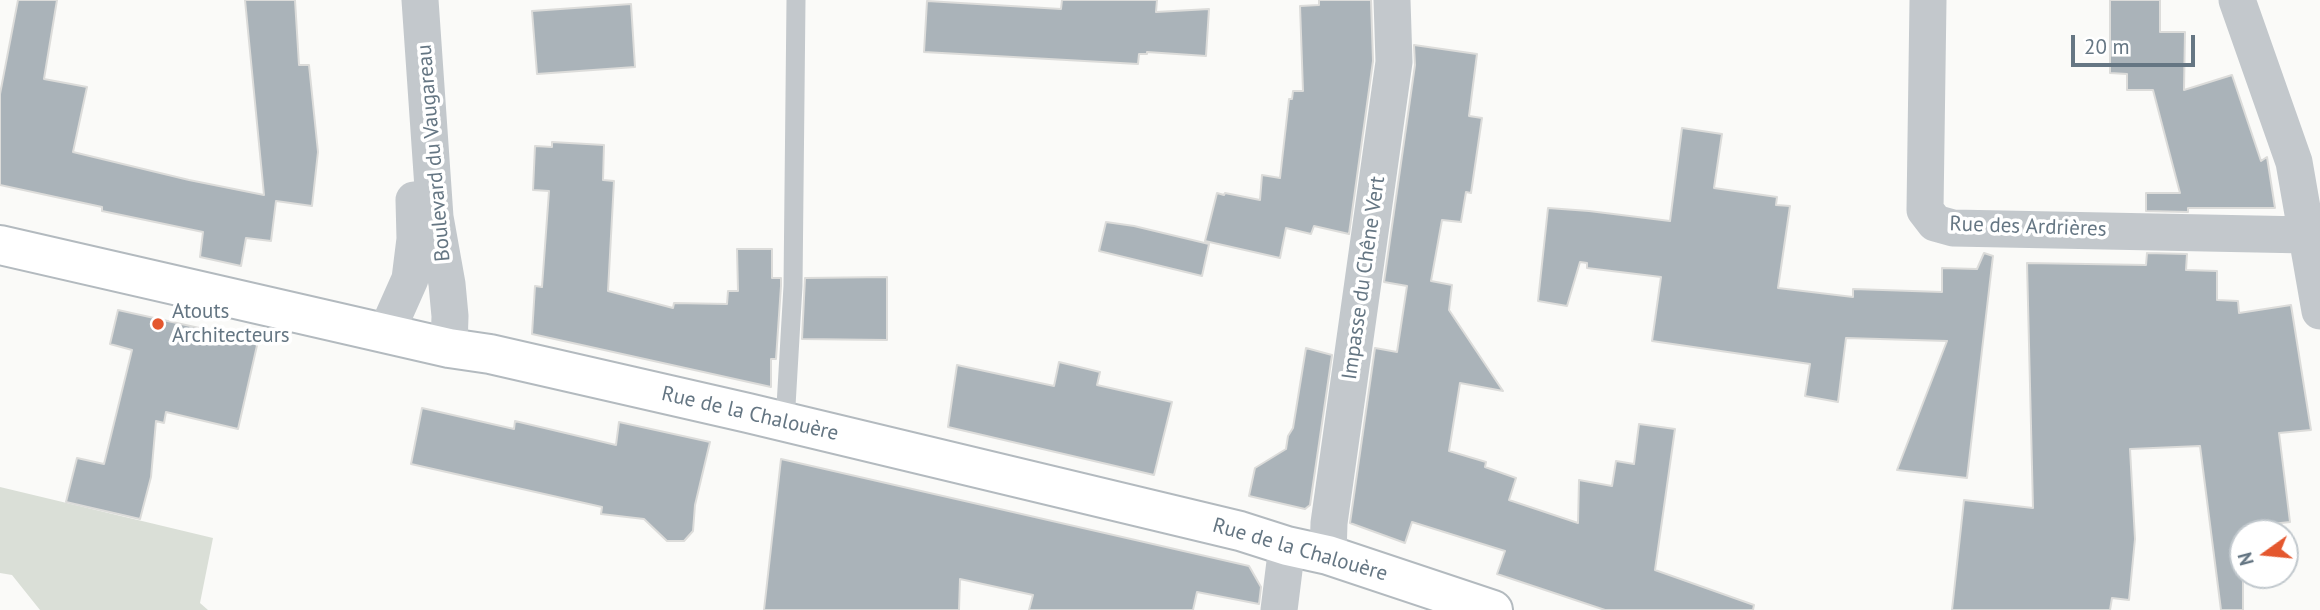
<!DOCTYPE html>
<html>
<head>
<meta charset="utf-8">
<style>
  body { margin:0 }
  #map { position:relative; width:2320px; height:610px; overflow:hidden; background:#fafaf8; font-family:"PT Sans",sans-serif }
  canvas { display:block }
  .north { position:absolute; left:2229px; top:519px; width:70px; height:70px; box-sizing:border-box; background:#fff; border:2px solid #c1c8cd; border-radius:50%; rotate:255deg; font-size:19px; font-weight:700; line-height:28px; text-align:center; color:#657683 }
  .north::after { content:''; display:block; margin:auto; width:24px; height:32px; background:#e4572e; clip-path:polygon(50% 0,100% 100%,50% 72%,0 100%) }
  .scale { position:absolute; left:2071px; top:35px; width:124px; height:32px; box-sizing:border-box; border:4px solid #657683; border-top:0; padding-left:9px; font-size:21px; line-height:24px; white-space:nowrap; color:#657683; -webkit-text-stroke:5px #fff; paint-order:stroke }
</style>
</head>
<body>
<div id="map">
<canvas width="2320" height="610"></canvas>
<div class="north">N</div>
<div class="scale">20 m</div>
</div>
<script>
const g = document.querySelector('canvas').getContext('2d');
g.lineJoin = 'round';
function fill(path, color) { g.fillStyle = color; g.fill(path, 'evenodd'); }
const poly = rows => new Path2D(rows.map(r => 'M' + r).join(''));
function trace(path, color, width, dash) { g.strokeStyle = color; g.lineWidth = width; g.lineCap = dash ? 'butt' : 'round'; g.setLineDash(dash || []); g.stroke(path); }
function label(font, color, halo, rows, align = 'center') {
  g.font = font + ' "PT Sans",sans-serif'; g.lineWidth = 7; g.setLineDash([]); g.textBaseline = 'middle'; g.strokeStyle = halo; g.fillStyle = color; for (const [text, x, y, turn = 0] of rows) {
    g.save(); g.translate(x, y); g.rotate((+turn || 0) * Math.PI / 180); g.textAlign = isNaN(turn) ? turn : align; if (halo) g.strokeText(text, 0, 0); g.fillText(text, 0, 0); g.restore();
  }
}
const green = poly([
  [0,487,213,538,200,603,208,610,40,610,12,575,0,573]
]);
const building = poly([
  [18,0,57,0,44,79,87,87,73,152,189,180,264,195,245,0,295,0,299,65,309,65,318,152,312,206,276,201,271,241,246,238,241,266,200,257,203,232,102,211,102,207,0,185,0,94,18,0],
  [1062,0,1157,0,1156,12,1209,9,1206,56,1147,52,1147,54,1139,54,1138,64,924,52,927,1,1061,9,1062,0],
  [1319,0,1371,0,1373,61,1349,234,1314,226,1311,234,1286,228,1280,258,1205,241,1217,193,1224,195,1225,193,1260,200,1262,175,1280,178,1289,99,1292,99,1293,91,1303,91,1300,6,1319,5,1319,0],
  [2110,0,2160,0,2160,32,2185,32,2184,90,2232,75,2261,161,2267,157,2275,208,2188,208,2188,212,2146,211,2146,193,2180,193,2153,90,2127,90,2127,74,2110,73,2110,0],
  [631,4,635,67,537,74,532,11,631,4],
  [1414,45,1477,54,1469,116,1482,118,1471,193,1466,192,1461,222,1442,220,1431,281,1452,285,1449,310,1503,391,1460,383,1449,451,1486,462,1485,467,1516,478,1509,500,1578,523,1579,480,1612,486,1616,461,1634,464,1639,424,1675,429,1655,570,1754,605,1753,610,1605,610,1497,574,1505,551,1412,522,1405,543,1350,523,1375,348,1397,352,1407,286,1384,282,1415,65,1414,45],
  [1682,128,1722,134,1714,188,1777,197,1776,205,1790,206,1778,288,1853,297,1853,289,1942,292,1942,268,1977,269,1984,253,1993,256,1967,478,1897,470,1947,341,1846,338,1838,402,1805,396,1810,364,1652,341,1661,277,1587,268,1587,263,1580,262,1567,306,1538,301,1548,208,1589,211,1670,221,1682,128],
  [552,142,604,145,603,180,614,181,608,291,673,308,674,303,727,304,728,291,738,291,737,249,772,249,772,278,781,278,781,286,776,359,771,359,771,387,532,334,535,286,542,287,549,191,533,190,535,146,552,147,552,142],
  [1106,222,1134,226,1209,244,1202,276,1099,251,1106,222],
  [2147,253,2187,254,2186,270,2217,271,2217,300,2238,301,2239,313,2291,305,2311,430,2279,433,2290,522,2272,524,2274,533,2243,533,2243,610,2221,610,2200,446,2130,449,2135,539,2129,600,2112,598,2110,610,1952,610,1964,500,2033,508,2027,263,2146,265,2147,253],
  [887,277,887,340,802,339,805,278,887,277],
  [118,310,258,341,238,429,166,412,164,423,156,421,151,477,140,519,66,502,77,458,104,464,132,350,110,344,118,310],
  [1306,348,1332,355,1310,505,1305,509,1249,496,1255,468,1286,449,1288,436,1293,428,1306,348],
  [1059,362,1100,372,1097,385,1172,402,1154,475,948,427,957,365,1054,386,1059,362],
  [422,408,514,429,515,421,616,445,619,422,710,442,695,505,693,531,684,541,667,541,644,519,601,514,602,507,411,464,422,408],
  [781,459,1249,566,1261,587,1259,604,1197,592,1193,610,1029,610,1033,595,960,579,959,610,764,610,781,459]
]);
const lane = poly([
  [785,423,793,286,796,0]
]);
const street = poly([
  [420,0,435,217,447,284,450,316,449,348],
  [1928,0,1925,210,1935,223,1953,228,2307,235],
  [2237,0,2294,162,2320,311],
  [386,333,410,279,415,239,414,200],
  [1328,555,1329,523,1394,62,1392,0],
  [1279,610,1287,546]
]);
const secondary = poly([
  [0,245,449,348,490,354,748,413,1240,531,1287,546,1328,555,1493,610]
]);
const markers = [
  [158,324,7,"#e4572e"]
];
const streetNames = [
  ["Boulevard du Vaugareau",434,153,-95],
  ["Rue des Ardrières",2028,227,2],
  ["Impasse du Chêne Vert",1364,278,-82],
  ["Rue de la Chalouère",750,414,13],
  ["Rue de la Chalouère",1300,550,16]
];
const poiNames = [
  ["Atouts",172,312],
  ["Architecteurs",172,336]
];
fill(green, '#dadfd7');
fill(building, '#aab3b9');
trace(building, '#dcdcda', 2);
trace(secondary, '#b3babf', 42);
trace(lane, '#c3c8cc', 19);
trace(street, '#c3c8cc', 37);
trace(secondary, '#fff', 38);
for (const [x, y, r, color] of markers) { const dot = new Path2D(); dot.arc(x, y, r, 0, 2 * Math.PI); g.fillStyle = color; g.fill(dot); trace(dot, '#fff', 2.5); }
label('21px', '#657683', '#fff', streetNames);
label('21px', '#657683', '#fff', poiNames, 'left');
</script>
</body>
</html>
